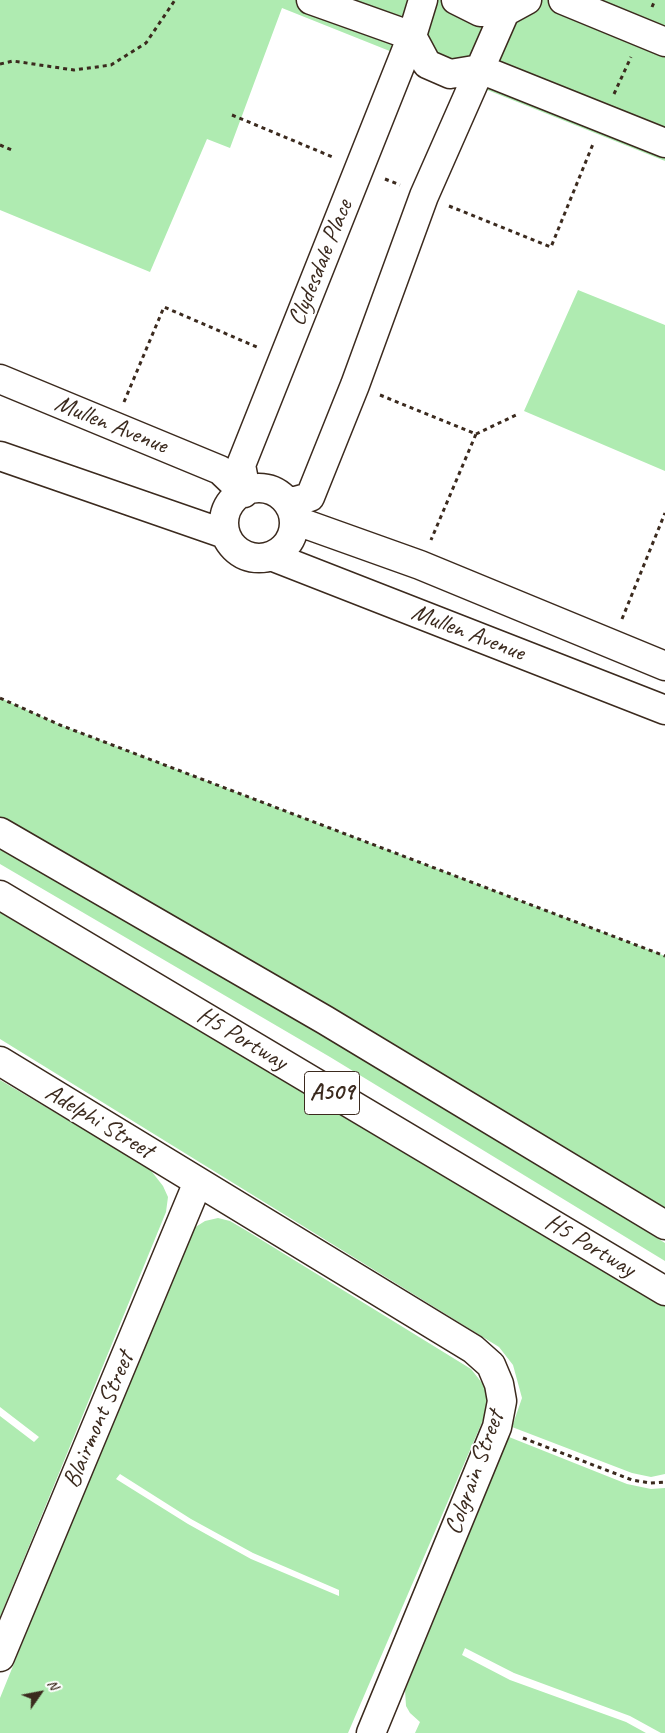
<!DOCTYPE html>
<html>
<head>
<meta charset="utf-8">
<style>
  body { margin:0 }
  #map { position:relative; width:665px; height:1733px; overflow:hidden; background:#fff; font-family:Caveat,sans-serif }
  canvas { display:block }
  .north { position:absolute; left:15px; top:1668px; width:50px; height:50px; -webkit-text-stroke:4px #fff; paint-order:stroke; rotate:57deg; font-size:14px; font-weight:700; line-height:20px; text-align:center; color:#3b2a1e }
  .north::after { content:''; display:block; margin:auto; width:18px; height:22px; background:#3b2a1e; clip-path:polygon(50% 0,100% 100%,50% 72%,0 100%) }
</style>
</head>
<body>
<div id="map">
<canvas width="665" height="1733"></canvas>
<div class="north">N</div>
</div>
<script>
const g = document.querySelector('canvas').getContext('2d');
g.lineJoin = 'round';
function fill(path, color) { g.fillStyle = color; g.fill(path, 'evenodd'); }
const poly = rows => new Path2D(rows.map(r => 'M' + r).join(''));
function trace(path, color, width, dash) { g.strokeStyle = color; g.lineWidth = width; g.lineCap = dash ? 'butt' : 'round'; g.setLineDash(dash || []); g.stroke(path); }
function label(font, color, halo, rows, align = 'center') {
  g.font = font + ' Caveat,sans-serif'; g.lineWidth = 4; g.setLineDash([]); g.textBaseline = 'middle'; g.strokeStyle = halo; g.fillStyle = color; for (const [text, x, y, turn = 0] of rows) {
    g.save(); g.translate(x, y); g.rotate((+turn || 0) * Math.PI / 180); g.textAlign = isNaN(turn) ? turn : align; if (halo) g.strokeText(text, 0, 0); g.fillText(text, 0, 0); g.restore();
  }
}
const green = poly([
  [0,0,665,0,665,161,282,8,230,148,207,139,150,272,0,210],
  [578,290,665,325,665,471,524,411],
  [0,698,60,725,665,956,665,1221,0,832],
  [0,847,160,937,577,1187,665,1243,665,1261,330,1057,0,864],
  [0,909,626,1280,665,1306,665,1474,651,1477,632,1473,512,1427,522,1398,513,1365,499,1347,0,1039],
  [0,1080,149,1168,163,1186,168,1197,166,1212,0,1617,0,1416,34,1442,39,1437,0,1407],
  [218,1218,230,1221,247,1231,471,1369,486,1388,489,1399,486,1413,348,1733,0,1733,0,1698,186,1240,194,1228,205,1221],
  [120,1474,191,1519,253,1553,339,1590,339,1596,251,1559,188,1524,116,1479],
  [509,1437,627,1484,651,1489,665,1488,665,1733,661,1733,630,1716,514,1673,465,1648,462,1655,510,1680,626,1722,646,1733,415,1733,420,1722,410,1713,406,1706,405,1690]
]);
const path = poly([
  [652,7,655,0],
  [0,64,13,61,74,70,111,65,146,43,175,0],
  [614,94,631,57],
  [232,115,335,158],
  [0,145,14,151],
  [385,179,400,185],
  [449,206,551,247,593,144],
  [380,395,476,434,431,540],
  [124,402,164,307,259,348],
  [476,434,516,415],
  [622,619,665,513],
  [0,698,60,725,665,956],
  [523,1438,632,1480,650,1483,665,1482]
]);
const minor = poly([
  [423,0,412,36,427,64,450,74,480,69,505,12],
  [456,0,480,12,505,12,527,0],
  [563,0,665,42],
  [0,379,220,470,244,493],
  [0,456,225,534],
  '224 523a35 35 0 1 1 70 0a35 35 0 1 1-70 0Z',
  [246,491,241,465,412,36,311,0],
  [288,503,310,497,355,385,424,196,480,69,665,143],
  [294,520,420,565,665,666],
  [271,556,665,710],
  [0,1061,473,1349,491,1365,499,1384,502,1401,497,1427,371,1733],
  [0,1657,198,1182]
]);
const major = poly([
  [0,832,325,1020,665,1225],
  [0,895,665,1291]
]);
const shields = [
  [332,1093,55]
];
const shieldNames = [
  ["A509",332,1093]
];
const streetNames = [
  ["Clydesdale Place",321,263,-68],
  ["Mullen Avenue",111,425,22],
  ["Mullen Avenue",468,633,21],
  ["H5 Portway",242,1039,31],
  ["Adelphi Street",99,1122,31],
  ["H5 Portway",590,1246,31],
  ["Blairmont Street",99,1420,-67],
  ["Colgrain Street",475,1473,-70]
];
fill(green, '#afebb1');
trace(minor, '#3b2a1e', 31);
trace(major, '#3b2a1e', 31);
trace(path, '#3b2a1e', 3, [4, 4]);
trace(minor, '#fff', 28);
trace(major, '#fff', 28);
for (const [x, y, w] of shields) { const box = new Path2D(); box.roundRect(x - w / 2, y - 21.5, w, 43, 4); g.fillStyle = '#fff'; g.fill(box); trace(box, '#3b2a1e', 1); }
label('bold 24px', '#3b2a1e', null, shieldNames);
label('25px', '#3b2a1e', '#fff', streetNames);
</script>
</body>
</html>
